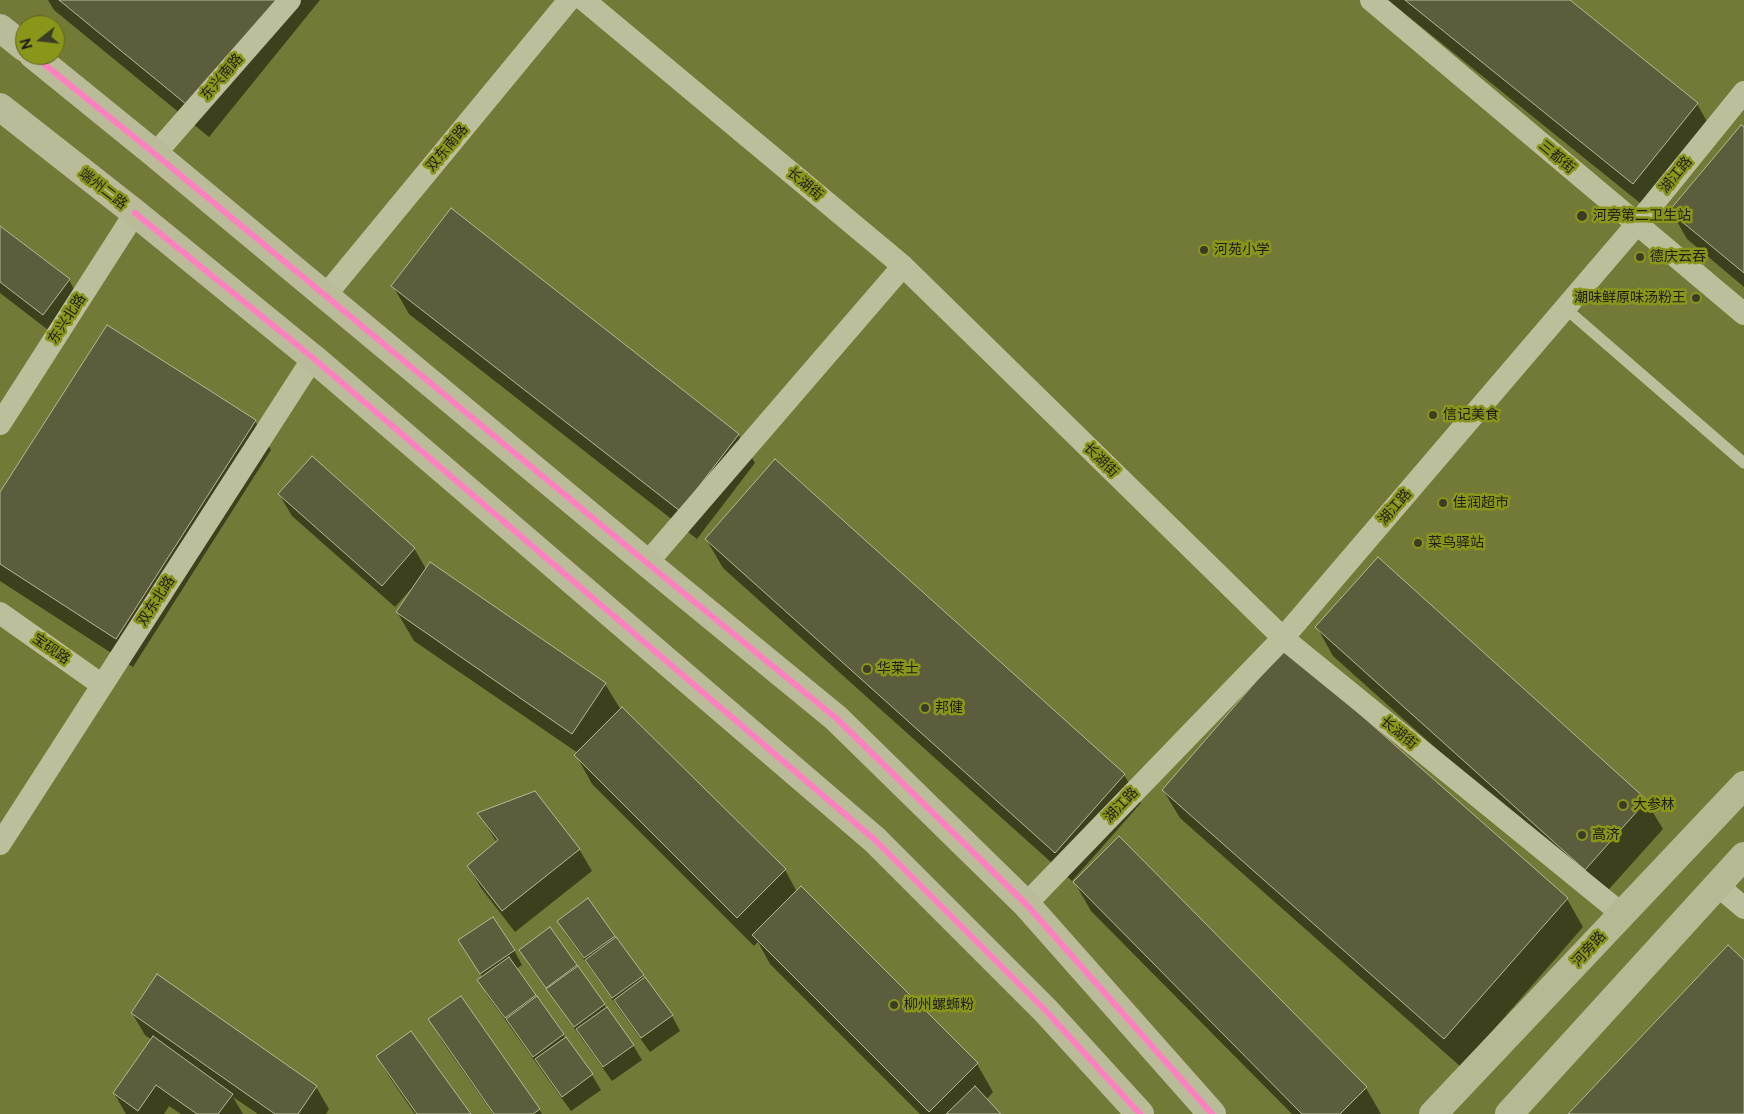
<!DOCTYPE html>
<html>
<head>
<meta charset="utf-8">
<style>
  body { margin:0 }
  #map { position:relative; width:1744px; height:1114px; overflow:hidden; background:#737936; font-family:Raleway,sans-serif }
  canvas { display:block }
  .north { position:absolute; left:15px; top:15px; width:50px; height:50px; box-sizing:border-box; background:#899619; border:1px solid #5e661b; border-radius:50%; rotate:254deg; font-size:14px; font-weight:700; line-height:20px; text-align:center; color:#1d1d1d }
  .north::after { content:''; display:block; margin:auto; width:18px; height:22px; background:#3b3d26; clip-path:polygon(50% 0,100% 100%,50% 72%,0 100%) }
</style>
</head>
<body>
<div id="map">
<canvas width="1744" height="1114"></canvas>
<div class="north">N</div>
</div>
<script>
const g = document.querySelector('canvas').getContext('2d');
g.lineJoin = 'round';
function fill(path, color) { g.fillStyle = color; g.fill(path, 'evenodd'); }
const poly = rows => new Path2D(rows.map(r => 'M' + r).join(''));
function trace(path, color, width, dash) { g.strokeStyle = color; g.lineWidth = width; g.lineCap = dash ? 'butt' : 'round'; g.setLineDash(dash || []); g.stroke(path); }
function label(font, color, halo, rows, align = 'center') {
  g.font = font + ' Raleway,"Noto Sans SC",sans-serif'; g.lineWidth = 5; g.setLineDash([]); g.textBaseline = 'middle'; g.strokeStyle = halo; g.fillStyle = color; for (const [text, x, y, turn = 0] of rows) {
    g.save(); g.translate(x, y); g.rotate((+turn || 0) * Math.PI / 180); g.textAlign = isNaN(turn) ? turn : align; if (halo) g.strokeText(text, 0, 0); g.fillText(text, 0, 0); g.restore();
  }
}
const shadow = poly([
  [48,0,320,0,209,137,54,10],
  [1388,0,1568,0,1697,104,1713,132,1650,211],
  [1744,129,1744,287,1687,239,1671,211],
  [0,228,69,280,81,302,56,336,0,293],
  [393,286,738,434,755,463,697,539,409,314],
  [255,421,271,450,133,667,0,581,0,495],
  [279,494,414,548,426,569,430,563,605,684,621,710,785,870,797,892,977,1064,993,1092,986,1100,999,1114,920,1114,770,964,758,942,754,946,592,784,576,755,578,753,414,641,397,612,412,591,411,589,395,607,292,516],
  [706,539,1124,775,1141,803,1072,881,723,568],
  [1317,627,1646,801,1663,829,1602,897,1333,656],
  [1163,790,1567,899,1583,927,1461,1067,1180,818],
  [479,814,579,849,592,871,515,932,481,888,468,866,497,843],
  [1075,883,1366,1088,1381,1114,1292,1114,1091,911],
  [588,900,672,1016,680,1031,650,1052,567,936,558,921],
  [550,929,633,1045,642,1060,612,1081,529,965,520,950],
  [459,941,514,950,522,965,516,969,592,1075,601,1090,571,1111,487,995,479,980,483,978],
  [157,976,316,1087,329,1109,326,1114,258,1114,233,1097,243,1114,181,1114,169,1106,164,1114,126,1114,114,1093,152,1040,145,1035,132,1013],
  [429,1019,539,1109,542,1114,493,1114,442,1041],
  [377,1057,469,1114,415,1114,390,1078]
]);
const building = poly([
  [59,0,281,0,192,109,59,0],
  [1405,0,1570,0,1698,103,1633,184,1405,0],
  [1741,125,1744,127,1744,273,1669,211,1741,125],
  [451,208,739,434,680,511,391,286,451,208],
  [0,226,70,279,43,315,0,282,0,226],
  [107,325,256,420,116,639,0,564,0,492,107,325],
  [312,456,415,548,382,586,278,494,312,456],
  [775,459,1125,774,1055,853,705,539,775,459],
  [1378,557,1647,800,1585,870,1315,627,1378,557],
  [430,562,606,683,572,734,396,612,430,562],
  [1285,648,1568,898,1444,1039,1162,790,1285,648],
  [622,707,786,869,737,918,574,755,622,707],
  [535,791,580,849,502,911,467,866,498,840,477,813,535,791],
  [1119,836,1367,1087,1340,1114,1302,1114,1073,882,1119,836],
  [801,886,978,1063,929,1112,752,935,801,886],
  [588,898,615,936,584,958,557,921,588,898],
  [493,917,515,950,480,974,458,940,493,917],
  [550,927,577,965,546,988,519,950,550,927],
  [616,937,644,975,612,998,585,960,616,937],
  [1728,945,1744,960,1744,1114,1568,1114,1728,945],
  [509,957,536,995,505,1018,477,980,509,957],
  [578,966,605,1004,574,1027,546,989,578,966],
  [157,974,317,1086,298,1114,275,1114,131,1013,157,974],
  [645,977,673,1015,641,1038,614,1000,645,977],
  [461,996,540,1109,533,1114,494,1114,428,1019,461,996],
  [537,996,564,1034,533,1057,506,1019,537,996],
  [607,1007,634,1045,603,1067,576,1029,607,1007],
  [411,1031,471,1114,417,1114,376,1056,411,1031],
  [153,1036,233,1094,218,1114,197,1114,156,1085,138,1111,113,1093,153,1036],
  [566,1037,593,1074,562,1097,535,1059,566,1037],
  [975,1086,1001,1114,946,1114,975,1086]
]);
const lane = poly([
  [1565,308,1744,463]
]);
const street = poly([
  [584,0,903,266,1283,638,1622,914],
  [1371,0,1744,314],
  [155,154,290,0],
  [325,296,569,0],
  [0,424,135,213],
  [647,563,903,266],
  [0,613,102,685],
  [0,844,313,358],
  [1717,885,1744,908],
  [1026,904,1283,638,1637,224,1744,92]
]);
const secondary = poly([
  [1433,1114,1744,785],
  [1509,1114,1744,856]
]);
const primary = poly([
  [0,28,25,48],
  [33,55,155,154,647,563,836,718,1026,904,1212,1114],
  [0,107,135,213,313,358,875,840,1046,1011,1140,1114]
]);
const cycleway = poly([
  [33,55,155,154,647,563,836,718,1026,904,1212,1114],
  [135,213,313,358,875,840,1046,1011,1140,1114]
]);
const markers = [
  [1582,216,6,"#3b3d26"],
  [1204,250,5,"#3b3d26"],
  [1640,257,5,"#3b3d26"],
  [1696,298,5,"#3b3d26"],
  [1433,415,5,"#3b3d26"],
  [1443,503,5,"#3b3d26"],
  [1418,543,5,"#3b3d26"],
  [867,669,5,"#3b3d26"],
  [925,708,5,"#3b3d26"],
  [1623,805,5,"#3b3d26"],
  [1582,835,5,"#3b3d26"],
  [894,1005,5,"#3b3d26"]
];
const streetNames = [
  ["东兴南路",222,77,-49],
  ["双东南路",447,148,-50],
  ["三都街",1557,157,40],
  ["湖江路",1676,175,-51],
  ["长湖街",805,184,40],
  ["端州二路",103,189,38],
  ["东兴北路",67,319,-57],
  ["长湖街",1101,460,44],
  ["湖江路",1395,507,-49],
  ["双东北路",156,601,-57],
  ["宝砚路",51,649,35],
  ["长湖街",1399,733,39],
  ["湖江路",1121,805,-46],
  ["河旁路",1589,949,-47]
];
const poiNames = [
  ["河旁第二卫生站",1593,216],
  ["河苑小学",1214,250],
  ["德庆云吞",1650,257],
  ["潮味鲜原味汤粉王",1686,298,"right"],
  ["信记美食",1443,415],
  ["佳润超市",1453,503],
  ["菜鸟驿站",1428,543],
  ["华莱士",877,669],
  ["邦健",935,708],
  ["大参林",1633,805],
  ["高济",1592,835],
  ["柳州螺蛳粉",904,1005]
];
fill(shadow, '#0007');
fill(building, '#5b5d3d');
trace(building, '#b6b994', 1);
trace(lane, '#bcbf9b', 11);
trace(street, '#bcbf9b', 22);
trace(secondary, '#b6ba94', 28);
trace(primary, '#babc99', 28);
trace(cycleway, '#ff80c0', 6);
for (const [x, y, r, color] of markers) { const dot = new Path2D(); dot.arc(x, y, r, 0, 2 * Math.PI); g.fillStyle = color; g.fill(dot); trace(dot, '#899619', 2); }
label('14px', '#1d1d1d', '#899619', streetNames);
label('14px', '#1d1d1d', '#899619', poiNames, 'left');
</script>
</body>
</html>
